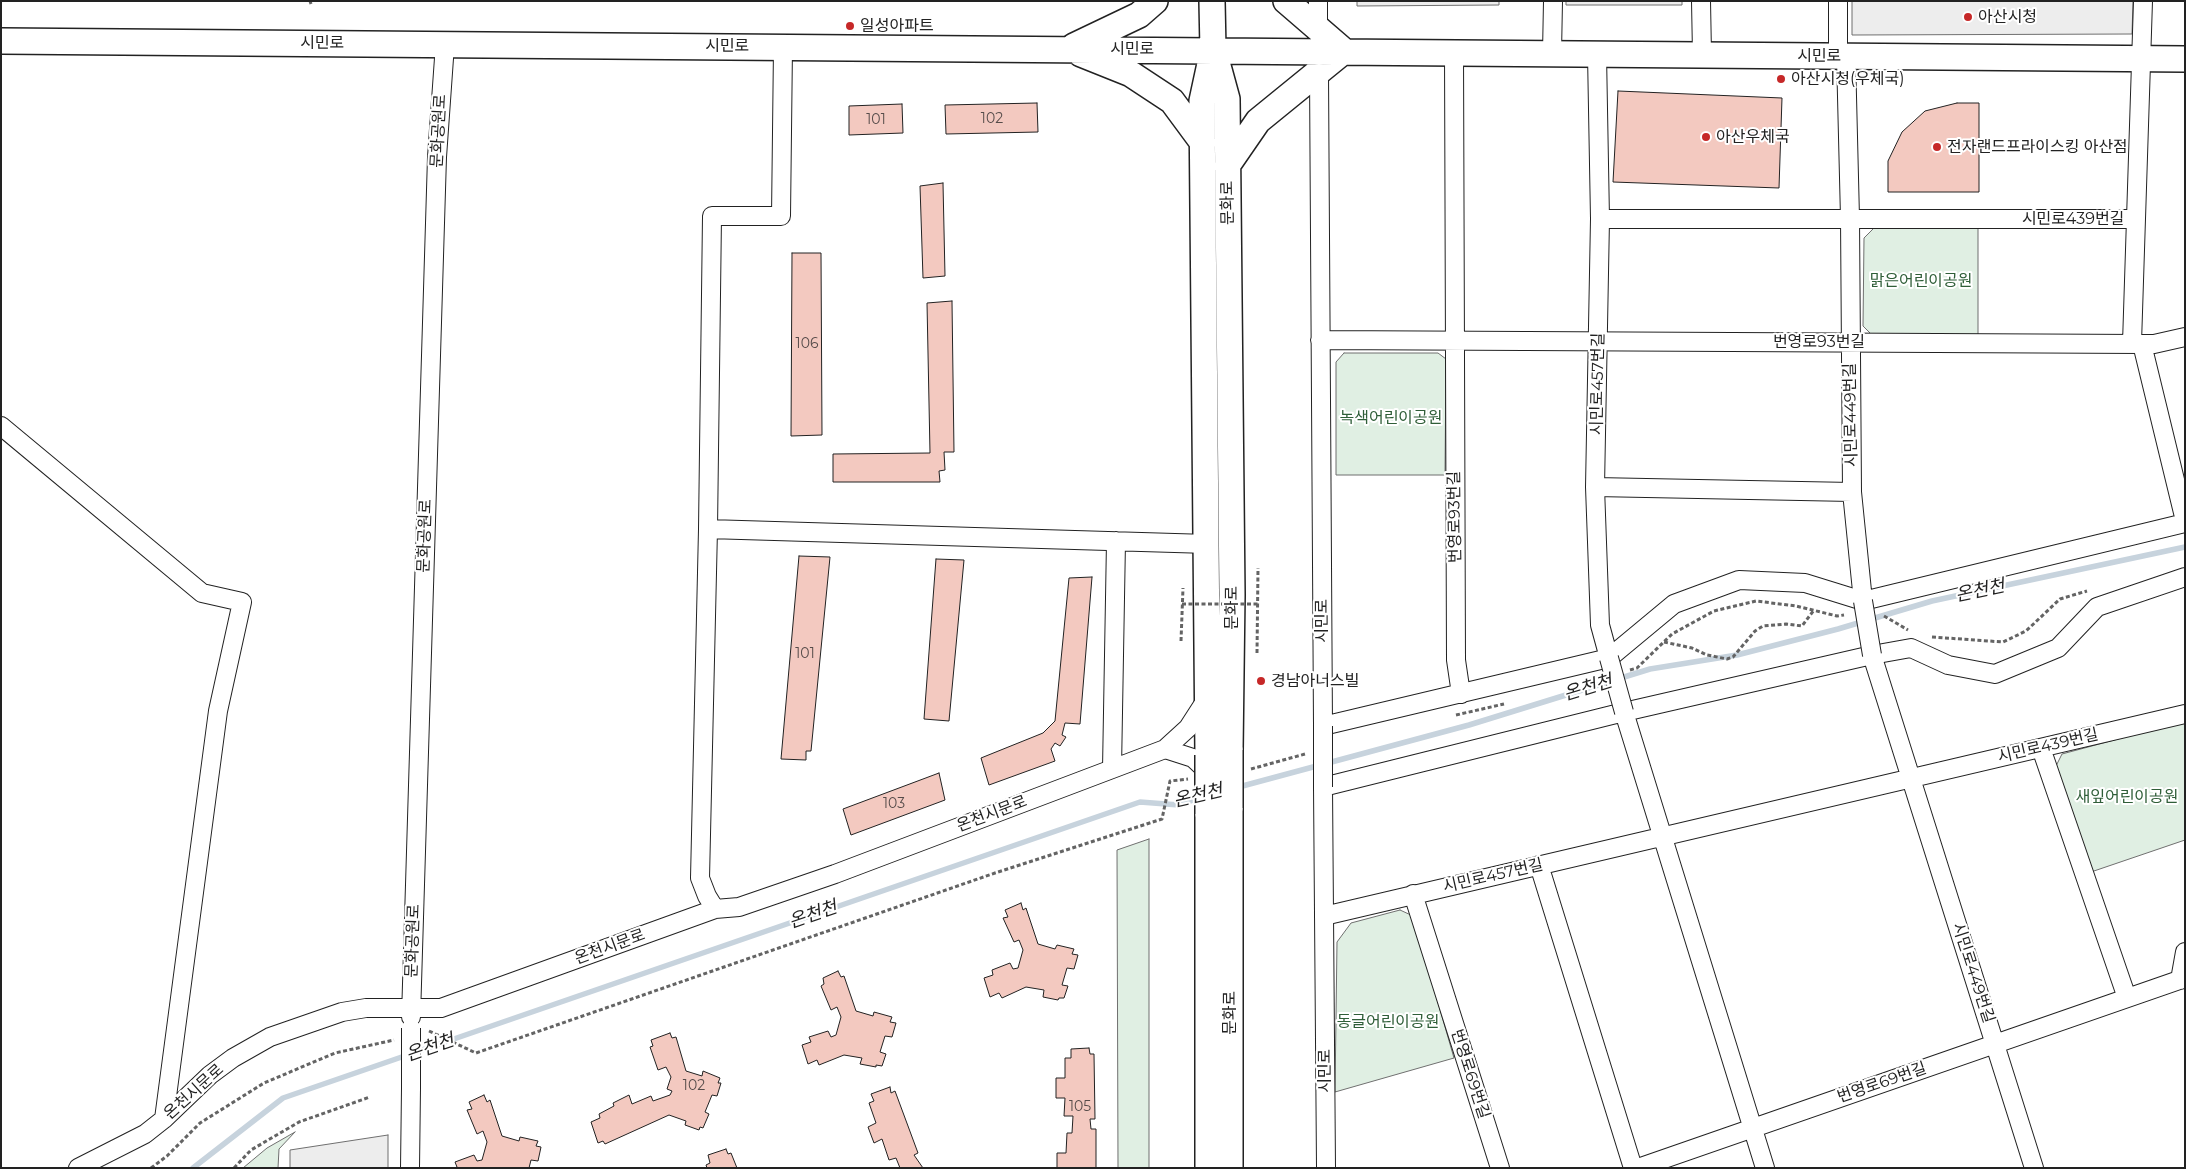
<!DOCTYPE html>
<html>
<head>
<meta charset="utf-8">
<style>
  body { margin:0 }
  #map { position:relative; width:2186px; height:1169px; overflow:hidden; background:#fff; font-family:Montserrat,sans-serif }
  canvas { display:block }
  .frame { position:absolute; inset:0; border:2px solid #222; pointer-events:none }
</style>
</head>
<body>
<div id="map">
<canvas width="2186" height="1169"></canvas>
<div class="frame"></div>
</div>
<script>
const g = document.querySelector('canvas').getContext('2d');
g.lineJoin = 'round';
function fill(path, color) { g.fillStyle = color; g.fill(path, 'evenodd'); }
const poly = rows => new Path2D(rows.map(r => 'M' + r).join(''));
function trace(path, color, width, dash) { g.strokeStyle = color; g.lineWidth = width; g.lineCap = dash ? 'butt' : 'round'; g.setLineDash(dash || []); g.stroke(path); }
function label(font, color, halo, rows, align = 'center') {
  g.font = font + ' Montserrat,"Noto Sans KR",sans-serif'; g.lineWidth = 4; g.setLineDash([]); g.textBaseline = 'middle'; g.strokeStyle = halo; g.fillStyle = color; for (const [text, x, y, turn = 0] of rows) {
    g.save(); g.translate(x, y); g.rotate((+turn || 0) * Math.PI / 180); g.textAlign = isNaN(turn) ? turn : align; if (halo) g.strokeText(text, 0, 0); g.fillText(text, 0, 0); g.restore();
  }
}
const green = poly([
  [1875,227,1978,227,1978,335,1873,336,1863,326,1864,238,1875,227],
  [1344,353,1438,353,1446,359,1445,475,1336,475,1336,362,1344,353],
  [2185,721,2185,840,2091,872,2055,768,2062,754,2185,721],
  [1149,839,1149,1168,1118,1168,1117,850,1149,839],
  [1400,910,1413,916,1454,1058,1335,1092,1337,942,1351,923,1400,910],
  [295,1132,279,1149,278,1168,243,1168,267,1148,295,1132]
]);
const parking = poly([
  [1357,1,1499,1,1499,5,1357,6,1357,1],
  [1566,1,1682,1,1682,5,1566,5,1566,1],
  [1852,1,2133,1,2132,34,1852,35,1852,1],
  [388,1135,388,1168,290,1168,290,1150,388,1135]
]);
const stream = poly([
  [1235,788,1469,725,1650,669,1737,655,1838,629,1932,601,2185,547],
  [193,1168,283,1098,1140,802,1179,805,1202,797]
]);
const building = poly([
  [1618,91,1782,98,1779,188,1613,182,1618,91],
  [1037,103,1038,132,946,134,945,105,1037,103],
  [1957,103,1979,103,1979,192,1888,192,1888,161,1902,132,1925,111,1957,103],
  [902,104,903,133,849,135,849,106,902,104],
  [943,183,945,276,923,278,920,186,943,183],
  [792,253,821,253,822,435,791,436,792,253],
  [952,301,954,452,944,452,945,470,939,471,940,482,833,482,833,454,930,453,927,303,952,301],
  [799,556,830,557,811,751,806,751,806,760,781,759,799,556],
  [936,559,964,560,949,721,924,719,936,559],
  [1092,577,1080,724,1065,723,1062,735,1066,737,1060,746,1055,743,1051,749,1055,761,989,785,981,758,1043,733,1055,721,1069,578,1092,577],
  [939,773,945,800,851,835,843,809,939,773],
  [1021,903,1023,910,1026,908,1038,944,1055,949,1057,945,1074,949,1072,954,1078,955,1074,969,1067,968,1062,985,1068,986,1064,998,1059,998,1058,1000,1043,997,1044,990,1026,987,1002,998,999,993,990,997,984,978,993,975,992,970,1010,963,1013,969,1018,968,1023,950,1019,940,1014,942,1003,918,1008,917,1005,910,1021,903],
  [838,971,841,977,844,976,856,1011,873,1016,874,1012,892,1017,890,1022,896,1023,892,1037,885,1036,880,1052,886,1054,882,1066,876,1065,876,1067,860,1064,862,1058,844,1055,819,1065,817,1060,808,1064,802,1045,811,1042,809,1037,828,1031,831,1037,836,1035,841,1017,837,1007,831,1010,821,986,824,984,823,978,838,971],
  [670,1033,672,1038,676,1037,686,1071,702,1076,703,1071,720,1078,718,1083,721,1083,717,1096,712,1095,705,1112,709,1114,703,1128,700,1127,699,1130,685,1125,686,1121,669,1115,605,1144,603,1141,598,1143,591,1122,600,1118,599,1114,614,1106,613,1103,629,1095,632,1104,651,1096,653,1101,670,1095,672,1091,667,1089,671,1077,666,1067,658,1070,650,1047,653,1046,651,1040,670,1033],
  [1089,1048,1090,1054,1094,1054,1095,1119,1090,1119,1091,1129,1096,1129,1096,1168,1057,1168,1057,1153,1066,1153,1067,1133,1072,1133,1073,1116,1064,1116,1065,1098,1056,1098,1056,1078,1065,1078,1065,1058,1071,1058,1071,1049,1089,1048],
  [890,1087,891,1093,895,1091,918,1153,914,1155,923,1168,900,1168,896,1158,889,1160,882,1139,874,1143,868,1127,876,1123,869,1103,874,1101,871,1094,890,1087],
  [484,1095,487,1102,490,1100,502,1136,519,1141,520,1137,538,1141,536,1146,541,1147,538,1161,531,1160,529,1168,455,1168,457,1167,455,1162,474,1155,477,1161,482,1160,487,1142,483,1131,477,1134,467,1110,472,1109,469,1102,484,1095],
  [726,1149,728,1154,731,1153,737,1168,707,1168,706,1165,710,1163,708,1155,726,1149]
]);
const path = poly([
  [310,1,311,4],
  [1884,616,1908,630],
  [1932,637,2003,642,2026,631,2060,599,2087,591],
  [1181,641,1183,588],
  [1664,642,1692,648,1707,655,1727,659,1733,657,1755,631,1763,626,1786,624,1802,626,1814,610],
  [1257,653,1258,568],
  [1630,670,1637,668,1672,634,1714,611,1756,601,1796,606,1837,616,1844,615],
  [1456,715,1504,704],
  [1251,769,1305,754],
  [429,1031,476,1053,995,873,1162,819,1170,781,1188,779],
  [151,1168,167,1156,200,1123,264,1083,335,1053,394,1040],
  [234,1168,251,1150,299,1122,370,1097]
]);
const minor = poly([
  [1701,1,1702,54],
  [1838,1,1838,56],
  [1318,30,1318,1],
  [1454,52,1456,660,1461,694],
  [1552,53,1553,1],
  [1597,54,1600,219,1595,487,1600,625,1609,658],
  [1846,56,1850,218,1852,492,1863,601],
  [1319,73,1323,726,1609,658,1674,604,1739,580,1805,583,1863,601,2185,523],
  [1600,219,2136,219],
  [1320,340,2142,344,2154,344,2185,337],
  [2132,343,2143,1],
  [2142,344,2185,521],
  [1,426,202,593,242,602,218,711,164,1119],
  [1595,487,1852,492],
  [708,529,1208,544],
  [1872,655,2034,1168],
  [1624,712,1765,1168],
  [2041,748,2127,998],
  [1165,749,1193,758,1209,773],
  [1112,769,1116,541],
  [1539,865,1633,1168],
  [1413,894,1500,1168],
  [715,909,707,896,700,878,708,529,712,216,781,216,783,47],
  [1324,916,2185,714],
  [2180,980,2185,952],
  [411,1017,437,157,445,44],
  [78,1168,145,1134,164,1119,210,1075,233,1058,270,1037,342,1012,366,1008,441,1008,715,909,739,907,835,874,1165,749,1188,728,1208,697],
  [410,1168,411,1088],
  [1326,1168,1323,787,1624,712,1872,655,1911,648,1948,665,1995,674,2058,648,2097,607,2185,577],
  [1638,1168,2185,978]
]);
const secondary = poly([
  [1,41,2185,59],
  [1074,46,1139,15,1155,1],
  [1081,54,1131,74,1172,101,1203,143],
  [1215,55,1227,99,1232,595,1230,750],
  [1227,166,1258,121,1344,51,1286,1],
  [1208,755,1202,101,1213,50,1212,1],
  [1208,1168,1208,814],
  [1230,1168,1230,808]
]);
const pathBridge = poly([
  [1182,604,1258,604]
]);
const minorBridge = poly([
  [1863,601,1872,655],
  [1609,658,1624,712],
  [1323,726,1323,787],
  [411,1028,411,1088]
]);
const secondaryBridge = poly([
  [1230,808,1230,750],
  [1208,814,1208,755]
]);
const markers = [
  [1968,17,5,"#c62828"],
  [850,26,5,"#c62828"],
  [1781,79,5,"#c62828"],
  [1706,137,5,"#c62828"],
  [1937,147,5,"#c62828"],
  [1261,681,5,"#c62828"]
];
const numberNames = [
  ["102",992,119],
  ["101",876,120],
  ["106",807,344],
  ["101",805,654],
  ["103",894,804],
  ["102",694,1086],
  ["105",1080,1107]
];
const poiNames = [
  ["아산시청",1978,17],
  ["일성아파트",860,26],
  ["아산시청(우체국)",1791,79],
  ["아산우체국",1716,137],
  ["전자랜드프라이스킹 아산점",1947,147],
  ["경남아너스빌",1271,681]
];
const streetNames = [
  ["시민로",322,43],
  ["시민로",727,46],
  ["시민로",1132,49],
  ["시민로",1819,56],
  ["문화공원로",439,131,-87],
  ["문화로",1228,203,-91],
  ["시민로439번길",2073,219],
  ["번영로93번길",1819,342],
  ["시민로457번길",1598,384,-89],
  ["시민로449번길",1851,415,-91],
  ["번영로93번길",1455,517,-91],
  ["문화공원로",425,536,-88],
  ["문화로",1232,608,-90],
  ["시민로",1322,621,-90],
  ["시민로439번길",2048,746,-13],
  ["온천시문로",992,814,-21],
  ["시민로457번길",1493,876,-13],
  ["문화공원로",413,941,-88],
  ["온천시문로",610,947,-20],
  ["시민로449번길",1973,973,72],
  ["문화로",1230,1013,-90],
  ["시민로",1325,1071,-90],
  ["번영로69번길",1470,1074,72],
  ["번영로69번길",1882,1083,-19],
  ["온천시문로",194,1092,-42]
];
const parkNames = [
  ["맑은어린이공원",1921,281],
  ["녹색어린이공원",1391,418],
  ["새잎어린이공원",2127,797],
  ["동글어린이공원",1388,1022]
];
const waterNames = [
  ["온천천",1980,591,-12],
  ["온천천",1588,688,-17],
  ["온천천",1198,796,-13],
  ["온천천",813,915,-19],
  ["온천천",430,1048,-19]
];
fill(green, '#e0efe3');
trace(green, '#6f6f6f', 1);
fill(parking, '#ededed');
trace(parking, '#6f6f6f', 1);
trace(stream, '#c7d3dd', 5.5);
fill(building, '#f3c9c0');
trace(building, '#222', 1);
trace(minor, '#222', 20);
trace(secondary, '#222', 28);
trace(path, '#646464', 3, [4, 2.5]);
trace(minor, '#fff', 18);
trace(secondary, '#fff', 25);
trace(minorBridge, '#222', 20, []);
trace(secondaryBridge, '#222', 28, []);
trace(pathBridge, '#646464', 3, [4, 2.5]);
trace(minorBridge, '#fff', 18);
trace(secondaryBridge, '#fff', 25);
for (const [x, y, r, color] of markers) { const dot = new Path2D(); dot.arc(x, y, r, 0, 2 * Math.PI); g.fillStyle = color; g.fill(dot); trace(dot, '#fff', 2); }
label('14px', '#564c4a', null, numberNames);
label('16px', '#222', '#fff', poiNames, 'left');
label('16px', '#222', '#fff', streetNames);
label('16px', '#2f5e38', '#fff', parkNames);
label('italic 18px', '#222', '#fff', waterNames);
</script>
</body>
</html>
